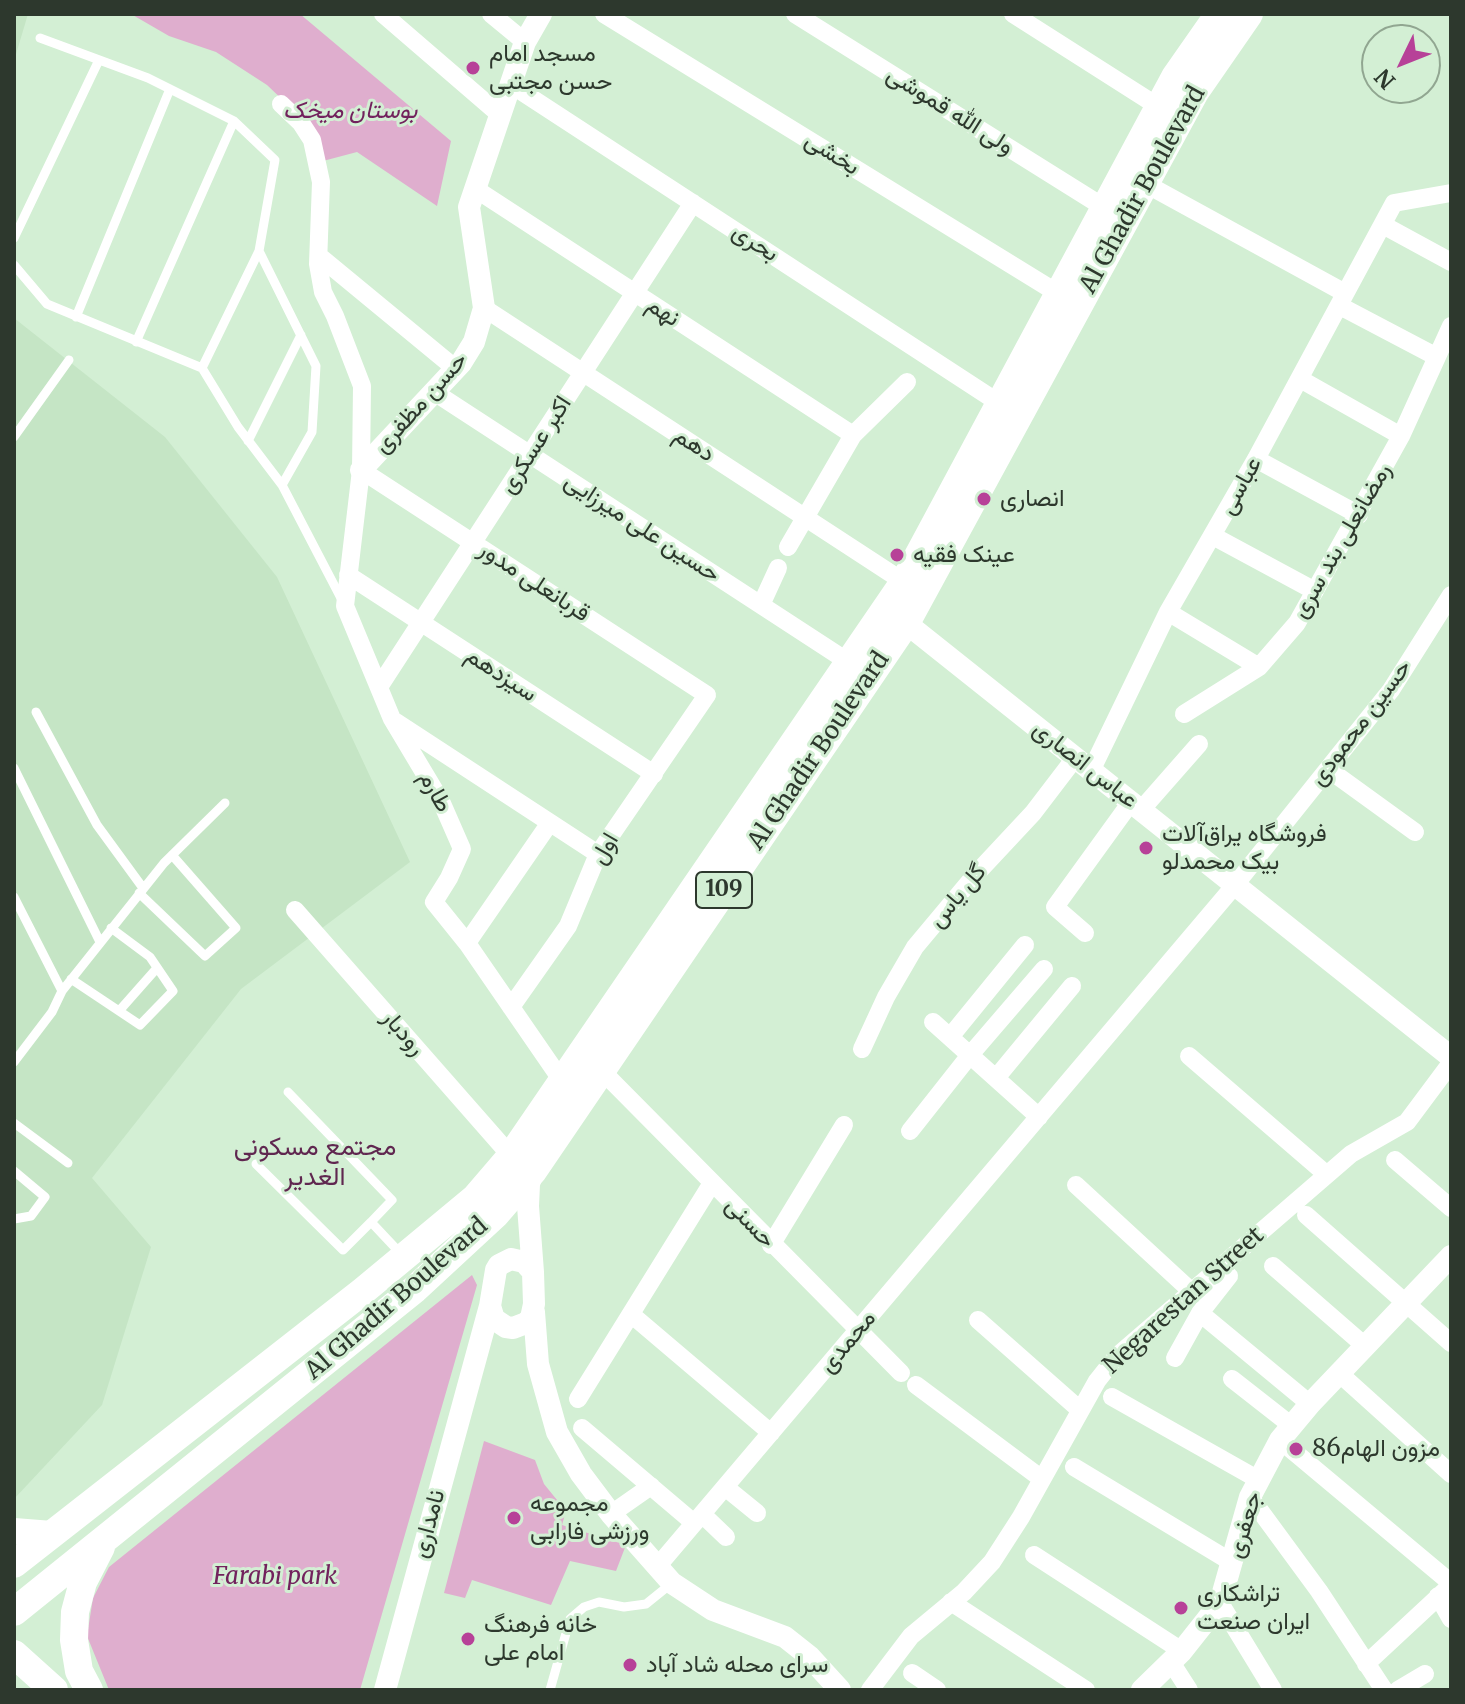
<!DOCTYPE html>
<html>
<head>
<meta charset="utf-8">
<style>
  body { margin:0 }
  #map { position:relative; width:1465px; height:1704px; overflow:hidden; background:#d3efd4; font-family:Merriweather,serif }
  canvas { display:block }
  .frame { position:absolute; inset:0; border:16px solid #2d382d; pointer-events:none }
  .north { position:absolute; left:1361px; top:24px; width:80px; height:80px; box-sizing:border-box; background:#d3efd4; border:2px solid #91a691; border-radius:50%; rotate:227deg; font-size:22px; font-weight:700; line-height:32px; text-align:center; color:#2d382d }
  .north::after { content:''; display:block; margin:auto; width:28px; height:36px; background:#b74198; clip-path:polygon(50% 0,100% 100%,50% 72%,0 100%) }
</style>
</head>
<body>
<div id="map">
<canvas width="1465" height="1704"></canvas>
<div class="frame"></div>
<div class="north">N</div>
</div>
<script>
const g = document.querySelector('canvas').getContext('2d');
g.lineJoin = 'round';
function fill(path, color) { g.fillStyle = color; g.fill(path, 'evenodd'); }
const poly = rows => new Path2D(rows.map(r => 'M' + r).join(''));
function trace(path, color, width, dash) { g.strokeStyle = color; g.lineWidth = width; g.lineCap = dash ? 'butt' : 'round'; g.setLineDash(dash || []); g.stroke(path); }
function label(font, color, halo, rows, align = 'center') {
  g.font = font + ' Merriweather,Vazirmatn,serif'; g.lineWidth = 6; g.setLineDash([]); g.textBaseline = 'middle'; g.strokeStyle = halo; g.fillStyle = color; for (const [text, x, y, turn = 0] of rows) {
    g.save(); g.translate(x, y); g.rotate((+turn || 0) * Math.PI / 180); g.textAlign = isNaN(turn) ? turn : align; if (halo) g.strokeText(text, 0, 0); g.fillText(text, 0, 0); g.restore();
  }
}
const built = poly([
  [14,14,28,14,14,61],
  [14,318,165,437,277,577,410,862,241,989,92,1178,151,1247,102,1405,14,1499]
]);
const green = poly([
  [131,14,300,14,451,141,437,206,357,152,323,161,310,126,267,85,216,52,169,36],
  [472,1275,477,1285,360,1690,109,1690,87,1636,93,1598,109,1567],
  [484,1441,535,1460,544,1484,566,1511,562,1525,626,1545,616,1571,570,1561,551,1605,472,1580,465,1598,444,1593]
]);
const service = poly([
  [40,38,148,78,234,121,275,160,259,251,202,368],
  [14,238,99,60],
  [259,251,316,366,312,432,282,485],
  [14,265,47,304,202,368,238,427,282,485,343,602],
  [76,317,170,89],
  [136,342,234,121],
  [14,437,69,360],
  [248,441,301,335],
  [36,712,97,825,143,888],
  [14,768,100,942],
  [139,893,205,956,236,928,172,855],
  [14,897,62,991],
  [71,979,140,1025,173,991,150,957,111,928],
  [119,1011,157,968],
  [14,1062,52,1012,62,991,164,863,225,803],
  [288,1092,392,1200,371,1222],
  [14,1123,68,1163],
  [256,1164,343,1250,371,1222,402,1255],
  [14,1171,45,1197,31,1216,14,1219],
  [550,1690,570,1619,584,1607,599,1602,624,1607,646,1604,672,1583]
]);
const minor = poly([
  [383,14,499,114],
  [491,14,525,42],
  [604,14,1059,294],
  [795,14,1105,208],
  [1013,14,1159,107],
  [510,84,999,403],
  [281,104,301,123,312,140,321,182,318,264,323,292,335,316,362,386,361,470,345,606,392,719,441,801,462,849,449,878,434,902,467,943,562,1081],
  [1146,184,1345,293],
  [474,188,853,435],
  [1383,225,1451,262],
  [319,256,456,369],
  [1340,306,1437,357],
  [484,308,904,582],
  [1300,379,1401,436],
  [434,392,850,663],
  [1256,459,1359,515],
  [361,470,707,695,598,854,568,926,511,1007],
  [1213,536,1315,591],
  [788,547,853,435,907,382],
  [348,575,654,774],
  [761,605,778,568],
  [1168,612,1259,667],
  [379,687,693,203],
  [1184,714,1259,667,1297,623,1401,436,1451,326],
  [396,722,598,854],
  [1328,769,1415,832],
  [1091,771,1168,612,1256,459,1394,203,1451,193],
  [1141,810,1199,744],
  [295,910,511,1156],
  [1085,933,1055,907,1131,802],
  [467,943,549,824],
  [933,1022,1039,1117],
  [950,1037,1025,945],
  [862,1049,886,997,915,947,976,874,1033,813,1075,758],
  [1189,1056,1326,1174],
  [601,1070,901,1373],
  [996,1078,1072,986],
  [910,1131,970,1055,1044,969],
  [1395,1160,1451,1208],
  [1076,1185,1191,1291],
  [1306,1215,1451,1343],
  [771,1245,844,1125],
  [1273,1266,1365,1346],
  [1200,1313,1310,1404],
  [632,1315,771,1433],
  [978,1320,1080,1410],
  [1175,1358,1200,1313,1229,1276],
  [1340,1374,1451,1474],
  [1232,1379,1292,1426],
  [916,1385,1042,1479],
  [1112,1397,1259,1480],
  [578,1399,712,1183],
  [582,1428,694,1523],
  [1280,1440,1451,1583],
  [1074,1467,1233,1563],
  [725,1487,757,1513],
  [1250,1497,1319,1591,1384,1690],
  [611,1514,651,1486],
  [702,1514,726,1537],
  [1034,1555,1182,1651],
  [657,1567,1235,885,1391,690,1451,595],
  [1438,1596,1451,1619],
  [951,1602,1086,1690],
  [1220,1603,1273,1690],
  [1171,1662,1189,1690],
  [1366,1664,1451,1585],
  [912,1673,937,1690],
  [870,1690,911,1636,964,1592,992,1562,1021,1517,1097,1381,1116,1357,1351,1154,1407,1122,1451,1063],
  [1398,1690,1425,1674]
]);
const tertiary = poly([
  [361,470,461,363,474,342,484,308,469,207,525,42,541,14],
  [906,623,1451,1057],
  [511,1259,524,1262,533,1272,534,1304,531,1318,526,1323,513,1328,506,1327,494,1319,490,1306,496,1270,499,1265,511,1259],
  [533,1272,528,1206,529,1184,533,1171],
  [534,1312,538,1364,557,1432,581,1474,611,1514,672,1583,713,1610,785,1637,809,1656,840,1690],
  [385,1690,490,1306],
  [1142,1690,1182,1651,1220,1603,1250,1497,1280,1440,1310,1404,1451,1256]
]);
const secondary = poly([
  [14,1531,52,1534]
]);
const primary = poly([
  [14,1564,363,1291,475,1198,511,1156,904,582,1175,77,1219,14],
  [14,1612,415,1289,495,1215,533,1171,906,623,1195,92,1249,14],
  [14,1654,54,1690],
  [89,1690,79,1671,74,1640,75,1612,83,1582,101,1547]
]);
const markers = [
  [473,68,8,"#b74198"],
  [984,499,8,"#b74198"],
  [897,555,8,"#b74198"],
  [1146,848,8,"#b74198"],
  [1296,1449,8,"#b74198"],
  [514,1518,8,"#b74198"],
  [1181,1608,8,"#b74198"],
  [468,1639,8,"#b74198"],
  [630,1665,8,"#b74198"]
];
const shields = [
  [724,890,56]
];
const shieldNames = [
  ["109",724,890]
];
const poiNames = [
  ["مسجد امام",489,54],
  ["حسن مجتبی",489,82],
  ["انصاری",1000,499],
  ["عینک فقیه",913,555],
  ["فروشگاه یراق‌آلات",1162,834],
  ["بیک محمدلو",1162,862],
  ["مزون الهام86",1312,1449],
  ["مجموعه",530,1504],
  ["ورزشی فارابی",530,1532],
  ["تراشکاری",1197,1594],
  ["ایران صنعت",1197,1622],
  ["خانه فرهنگ",484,1625],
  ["امام علی",484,1653],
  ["سرای محله شاد آباد",646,1665]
];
const parkNames = [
  ["بوستان میخک",350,111],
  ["Farabi park",275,1577]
];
const streetNames = [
  ["ولی الله قموشی",950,111,32],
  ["بخشی",832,154,32],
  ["Al Ghadir Boulevard",1143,190,-61],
  ["بحری",755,243,33],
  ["نهم",663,312,33],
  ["حسن مظفری",421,403,-48],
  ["اکبر عسکری",536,445,-57],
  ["دهم",694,445,33],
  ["عباسی",1241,486,-61],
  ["حسین علی میرزایی",642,528,33],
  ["رمضانعلی بند سری",1342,541,-60],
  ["قربانعلی مدور",534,582,33],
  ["سیزدهم",501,675,33],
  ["حسین محمودی",1361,723,-53],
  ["Al Ghadir Boulevard",819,751,-56],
  ["عباس انصاری",1085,765,38],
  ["طارم",435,792,61],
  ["اول",605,849,-60],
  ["گل یاس",958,896,-50],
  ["رودبار",403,1033,49],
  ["حسنی",750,1223,46],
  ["Al Ghadir Boulevard",397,1299,-41],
  ["Negarestan Street",1184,1301,-42],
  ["محمدی",848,1342,-50],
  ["نامداری",429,1524,-75],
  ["جعفری",1245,1525,-73]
];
const neighbourhoodNames = [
  ["مجتمع مسکونی",315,1148],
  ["الغدیر",315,1178]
];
fill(built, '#c5e5c5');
fill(green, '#dfaece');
trace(service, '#fff', 9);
trace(minor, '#fff', 18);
trace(tertiary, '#fff', 22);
trace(secondary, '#fff', 26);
trace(primary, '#fff', 28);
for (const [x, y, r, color] of markers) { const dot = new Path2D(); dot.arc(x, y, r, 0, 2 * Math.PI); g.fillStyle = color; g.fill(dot); trace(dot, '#d3efd4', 3); }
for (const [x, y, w] of shields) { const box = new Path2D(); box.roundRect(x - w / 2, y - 18, w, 36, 6); g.fillStyle = '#d3efd4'; g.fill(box); trace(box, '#2d382d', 2); }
label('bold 22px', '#2d382d', null, shieldNames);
label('24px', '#2d382d', '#d3efd4', poiNames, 'left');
label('italic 24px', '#72225d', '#d3efd4', parkNames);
label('24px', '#2d382d', '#d3efd4', streetNames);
label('26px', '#602750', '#d3efd4', neighbourhoodNames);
</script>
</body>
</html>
